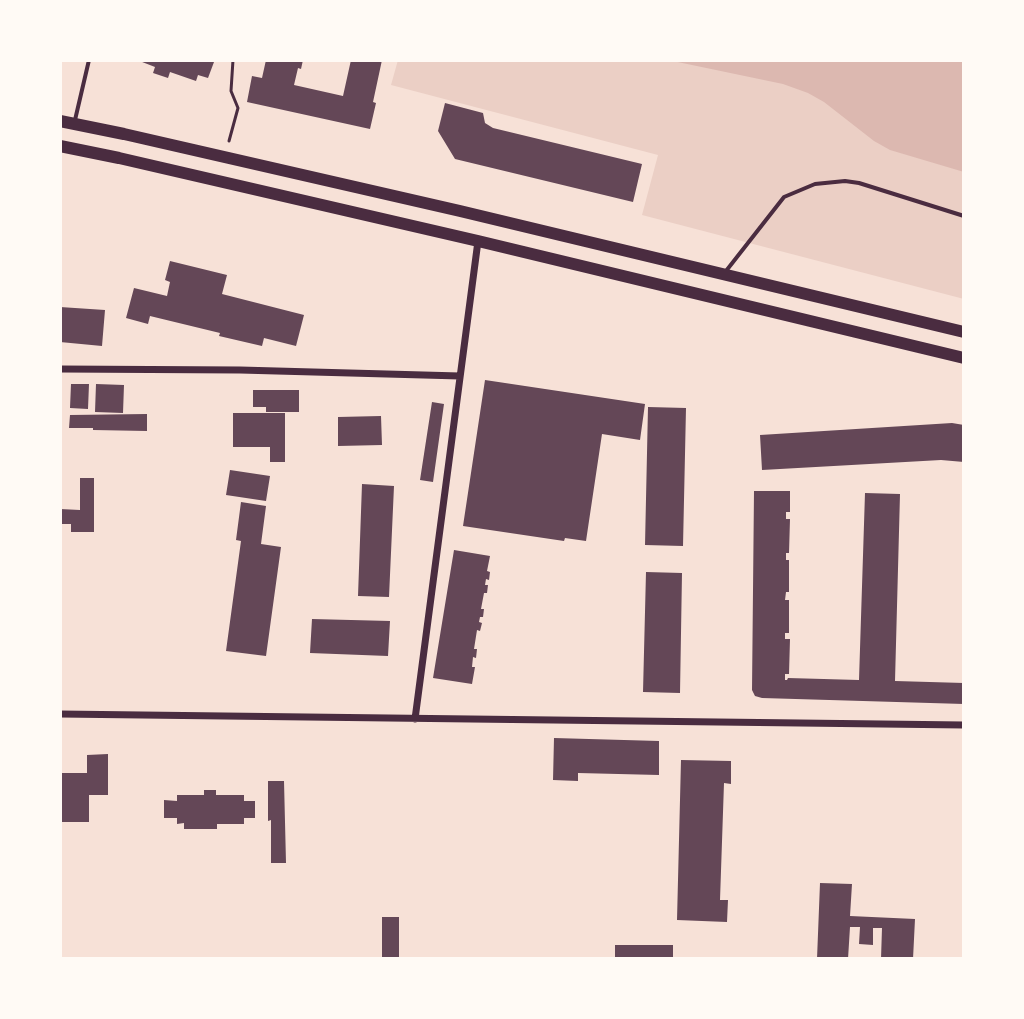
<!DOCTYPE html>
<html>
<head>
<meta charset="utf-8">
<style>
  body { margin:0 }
  #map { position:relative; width:1024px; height:1019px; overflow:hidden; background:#f7e1d7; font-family:"IBM Plex Sans",sans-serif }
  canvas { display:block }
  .frame { position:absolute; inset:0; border:62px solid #fffaf5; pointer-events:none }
</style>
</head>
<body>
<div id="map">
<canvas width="1024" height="1019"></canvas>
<div class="frame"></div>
</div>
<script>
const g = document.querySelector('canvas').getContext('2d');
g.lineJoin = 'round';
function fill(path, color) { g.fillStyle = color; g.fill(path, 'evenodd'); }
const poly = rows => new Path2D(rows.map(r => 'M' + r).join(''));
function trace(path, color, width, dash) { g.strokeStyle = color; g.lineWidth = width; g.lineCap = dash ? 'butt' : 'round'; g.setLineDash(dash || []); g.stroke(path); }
const green = poly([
  [398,60,964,60,964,299,642,215,658,155,391,85]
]);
const water = poly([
  [668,60,964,60,964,172,890,150,874,141,824,102,808,93,783,84]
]);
const building = poly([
  [137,60,208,60,214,62,208,78,198,75,196,81,170,72,168,78,153,73,155,67],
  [266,60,303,60,301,69,298,68,294,85,343,96,351,60,382,60,373,102,376,103,370,129,247,102,252,76,262,78],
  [445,103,483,113,485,123,493,128,642,164,633,202,455,159,438,131],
  [170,261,227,275,222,294,304,315,296,346,264,338,262,346,219,336,220,333,150,316,148,324,126,318,134,288,167,296,170,282,165,280],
  [60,307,105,310,102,346,60,342],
  [485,380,645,404,640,440,602,434,586,541,565,538,564,541,463,526],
  [71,384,89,384,88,409,70,408],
  [96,384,124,385,123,413,95,412],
  [253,390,299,390,299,412,266,412,266,407,253,407],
  [432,402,444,404,433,482,420,480],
  [648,407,686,408,683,546,645,545],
  [233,413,285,413,285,462,270,462,270,447,233,447],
  [147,414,147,431,93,430,93,428,69,428,70,415],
  [381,416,382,445,338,446,338,417],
  [952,423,964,425,964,462,941,460,762,470,760,435],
  [230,470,270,476,266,501,226,495],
  [80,478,94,478,94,532,71,532,71,524,60,524,60,509,80,510],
  [362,484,394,486,389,597,358,596],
  [754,491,790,491,790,512,786,512,786,519,790,519,789,553,786,553,786,560,789,560,789,592,786,592,785,600,789,600,789,633,785,633,785,639,790,639,789,674,785,674,785,680,787,680,788,678,859,680,865,493,900,494,895,681,964,683,964,704,762,698,755,696,752,690],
  [241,502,266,506,261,544,281,547,266,656,226,651,241,541,236,540],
  [454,550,490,556,487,571,490,572,489,580,486,579,485,585,488,585,487,593,484,593,481,609,484,609,483,617,480,617,479,622,482,623,480,631,477,630,474,649,477,649,476,658,473,657,472,667,475,667,472,684,433,678],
  [646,572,682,573,680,693,643,692],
  [312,619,390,621,388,656,310,653],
  [554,738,659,741,659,775,578,773,578,781,553,780],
  [108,754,108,795,89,795,89,822,60,822,60,773,87,773,87,755],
  [681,760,731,761,731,784,724,783,720,900,728,900,727,922,677,920],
  [268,781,284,781,286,863,271,863,271,820,268,821],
  [204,790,216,790,216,795,244,795,244,801,255,801,255,818,244,818,244,824,217,824,217,829,184,829,184,823,177,824,177,818,164,818,164,800,177,801,177,795,204,795],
  [820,883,852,884,850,916,915,919,913,959,881,959,882,928,873,928,873,945,859,944,860,927,850,927,848,959,817,959],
  [382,917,399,917,399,957,382,957],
  [615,945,673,945,673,959,615,959]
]);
const path = poly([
  [229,141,238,108,231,91,233,60]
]);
const service = poly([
  [75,120,89,60],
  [726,271,784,197,815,184,845,181,859,183,964,216]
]);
const minor = poly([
  [60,369,240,370,460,376],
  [60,714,964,725],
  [415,719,478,241]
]);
const primary = poly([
  [60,121,124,134,460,211,964,332],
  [60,146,119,158,478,241,964,358]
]);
fill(green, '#ebcfc5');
fill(water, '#dcb8b0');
fill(building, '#644757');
trace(path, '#4a2c40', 3);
trace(service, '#4a2c40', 4);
trace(minor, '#4a2c40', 7);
trace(primary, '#4a2c40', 12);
</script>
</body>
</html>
